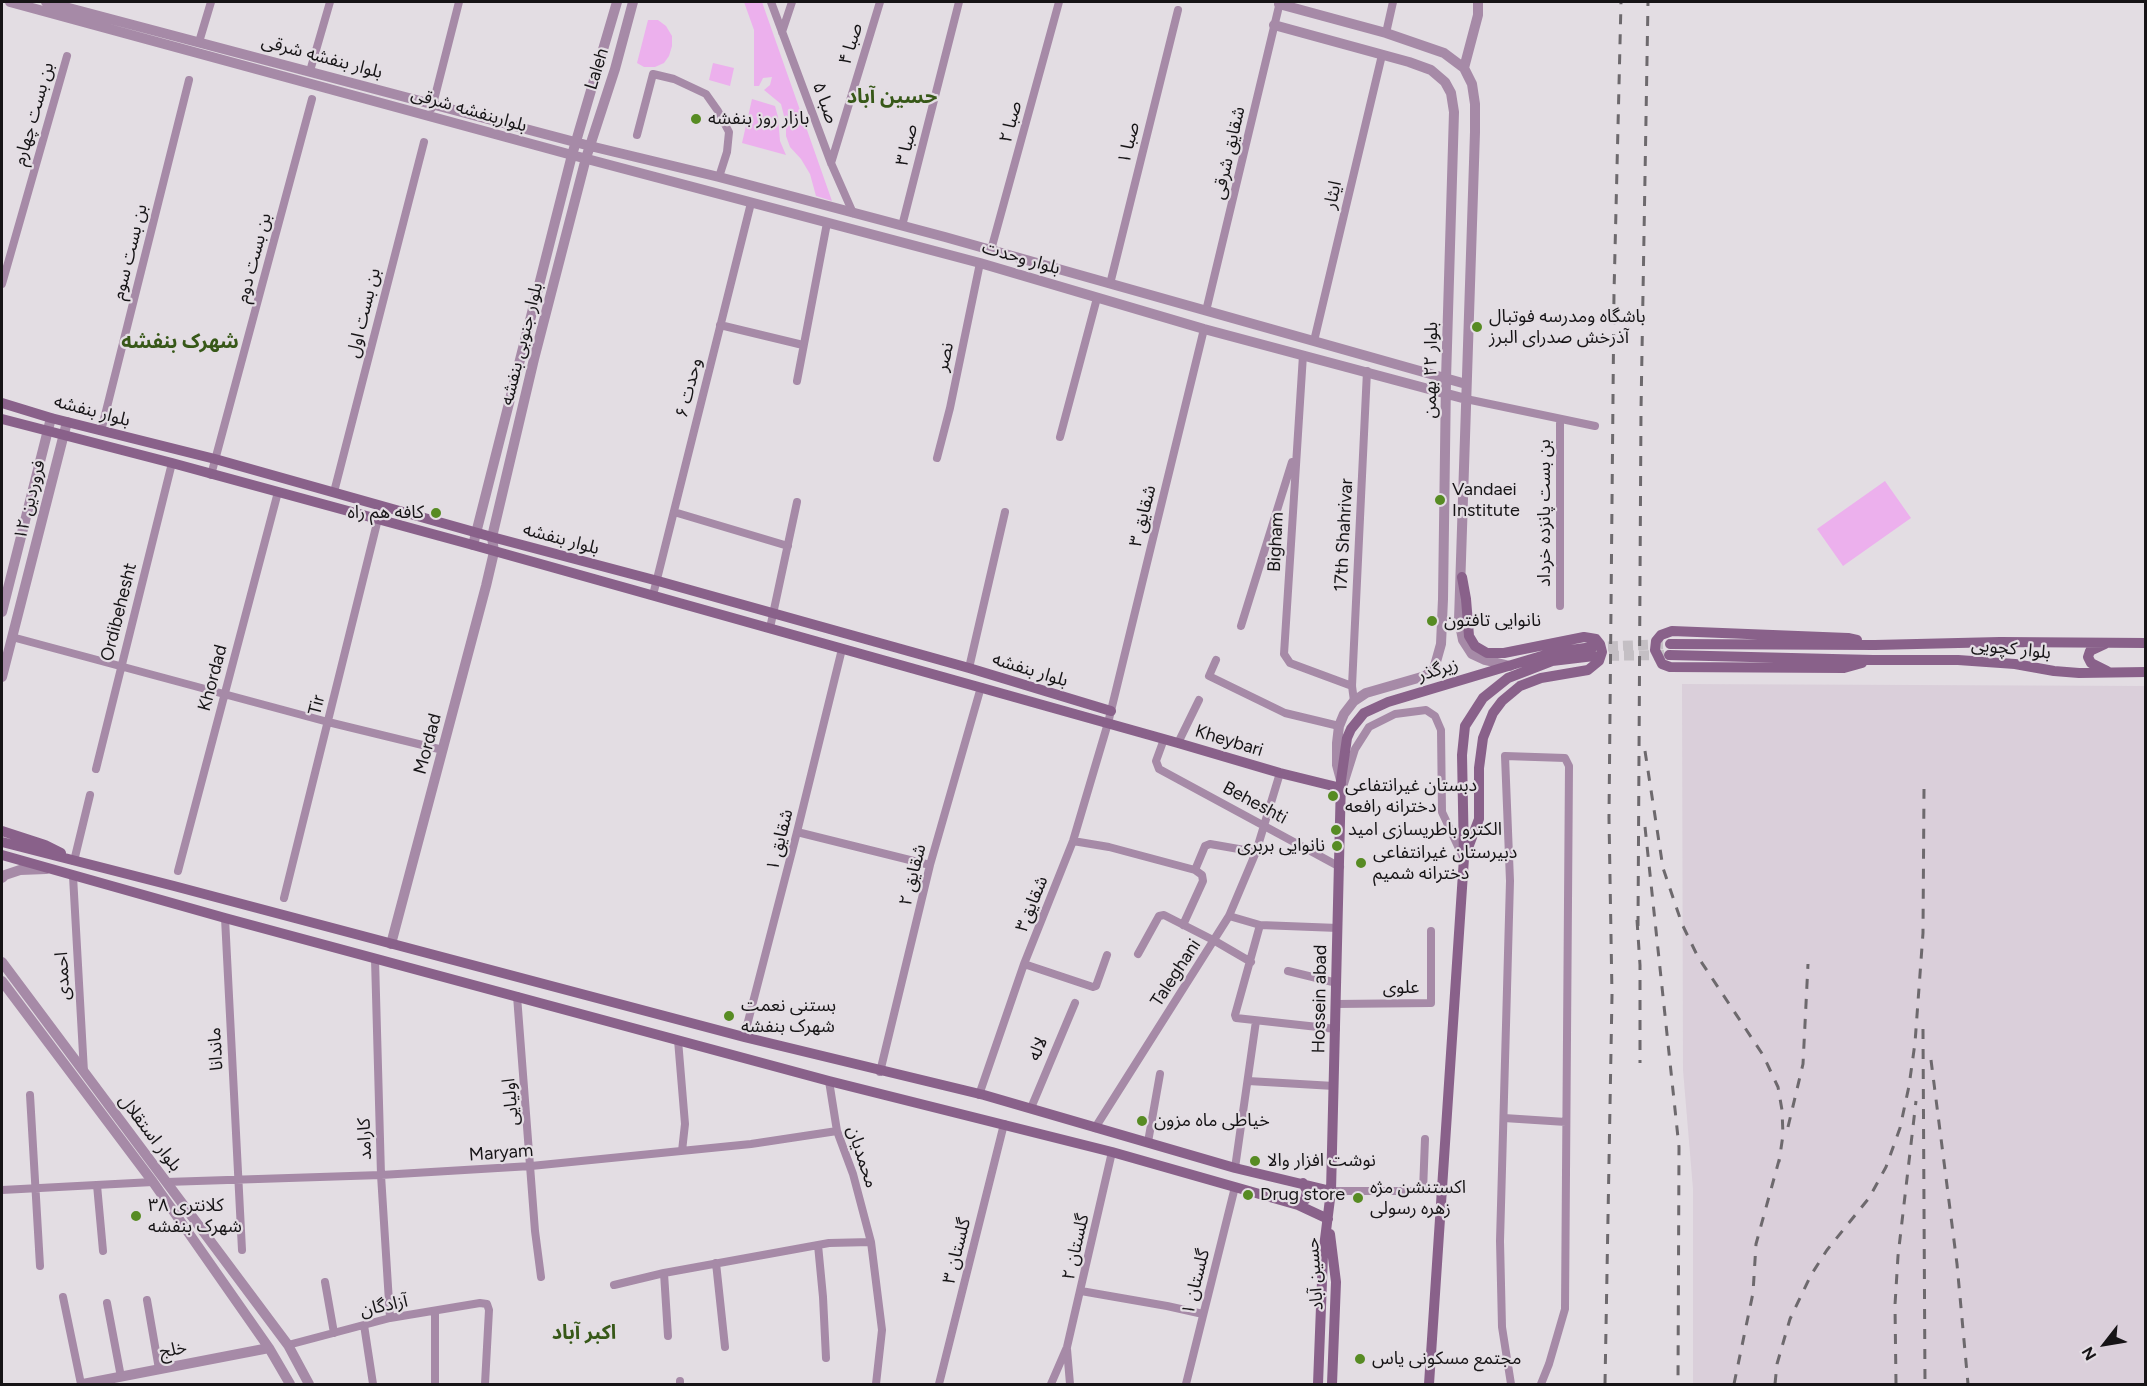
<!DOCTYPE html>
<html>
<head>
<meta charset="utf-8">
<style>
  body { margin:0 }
  #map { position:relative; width:2147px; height:1386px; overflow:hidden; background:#e3dde3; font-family:Figtree,sans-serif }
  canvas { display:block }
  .frame { position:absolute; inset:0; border:3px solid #161416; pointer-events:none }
  .north { position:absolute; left:2075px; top:1314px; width:60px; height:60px; -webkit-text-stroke:4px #e3dde3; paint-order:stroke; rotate:239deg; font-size:16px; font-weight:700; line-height:24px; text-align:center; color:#161416 }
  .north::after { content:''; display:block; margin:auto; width:21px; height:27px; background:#161416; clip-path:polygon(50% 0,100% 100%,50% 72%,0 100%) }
</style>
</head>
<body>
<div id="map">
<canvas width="2147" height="1386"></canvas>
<div class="frame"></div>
<div class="north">N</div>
</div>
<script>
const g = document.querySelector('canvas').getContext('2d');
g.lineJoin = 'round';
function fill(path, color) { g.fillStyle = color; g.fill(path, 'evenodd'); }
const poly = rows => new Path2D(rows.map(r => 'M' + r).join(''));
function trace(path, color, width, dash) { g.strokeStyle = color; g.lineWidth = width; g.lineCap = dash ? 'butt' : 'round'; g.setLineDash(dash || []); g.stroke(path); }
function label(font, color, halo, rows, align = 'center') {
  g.font = font + ' Figtree,"Noto Sans Arabic",sans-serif'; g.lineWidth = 4.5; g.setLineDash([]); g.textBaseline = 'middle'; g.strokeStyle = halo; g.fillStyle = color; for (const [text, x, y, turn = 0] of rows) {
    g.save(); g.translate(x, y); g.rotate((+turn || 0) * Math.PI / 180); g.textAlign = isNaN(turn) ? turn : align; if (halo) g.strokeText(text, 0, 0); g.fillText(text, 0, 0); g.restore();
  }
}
const built = poly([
  [1682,684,2145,686,2145,1384,1693,1384,1693,1189,1683,1070]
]);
const green = poly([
  [744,2,762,2,832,201,816,196,810,174,801,159,790,147,786,136,786,124,781,104,764,90,770,85,772,77,763,78,759,86,754,86,754,30],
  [648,20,658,20,666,26,672,36,672,46,669,56,664,63,655,67,644,67,637,63],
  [713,63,734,68,730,86,709,80],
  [752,99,775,106,778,117,780,141,786,155,742,143],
  [1885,481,1911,518,1843,566,1817,529]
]);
const secondaryTunnel = poly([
  [1593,647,1670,644],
  [1594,656,1666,655]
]);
const minor = poly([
  [771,2,831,163,853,213],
  [782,32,792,2],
  [1386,33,1393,2],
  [199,42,211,2],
  [310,71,330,2],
  [432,108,459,2],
  [637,135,653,74,674,79,706,94,718,111,729,132,727,152,719,177],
  [831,163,880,2],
  [902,226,959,2],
  [991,250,1059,2],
  [2,284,67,56],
  [1110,284,1178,10],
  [1206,311,1280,2],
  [720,325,803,345],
  [1314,341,1382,55],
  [1303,355,1284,654,1290,663,1352,686],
  [797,381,827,223],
  [1466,399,1595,426],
  [101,431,189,80],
  [1060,437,1097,298],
  [937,458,950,408,980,263],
  [211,475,312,99],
  [334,492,424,142],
  [674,512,788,546],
  [653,595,751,203],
  [1560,606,1560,420],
  [1241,626,1292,462],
  [770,628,797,502],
  [12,637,328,722,443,750],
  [1216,660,1209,676,1285,713,1339,726],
  [969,668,1005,512],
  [1354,701,1352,686,1367,371],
  [1164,739,1156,761,1159,769,1340,867],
  [1178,743,1199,700],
  [96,769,172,463],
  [1344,784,1355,749,1369,727,1395,714,1426,710,1435,716,1441,730,1442,812,1463,857],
  [797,832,930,865],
  [1073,841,1109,847,1195,870],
  [74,861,90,795],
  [178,871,278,492],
  [73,876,84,1072],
  [284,898,378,519],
  [1229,916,1260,925,1338,928],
  [225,918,242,1250],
  [1183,925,1203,881,1202,875,1195,870,1205,846,1210,844,1256,852],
  [1260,925,1235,1015,1236,1018,1336,1029],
  [1138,954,1159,916,1164,915,1215,941,1251,962],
  [375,959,381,1175,390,1318],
  [1024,964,1093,987,1096,986,1107,955],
  [1288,971,1337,983],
  [517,996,535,1231,541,1277],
  [1336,1004,1431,1003,1431,931],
  [744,1037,797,832,842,649],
  [678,1040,685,1124,682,1151],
  [880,1072,930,865,981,687],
  [829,1081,837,1131,853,1174,871,1242,882,1330,876,1384],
  [1248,1081,1334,1086],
  [30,1095,40,1266],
  [979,1095,1024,964,1073,841,1108,723,1204,329],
  [1031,1108,1075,1003],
  [1504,1118,1566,1122],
  [1095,1128,1229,916,1256,852,1280,773],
  [1148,1142,1160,1074],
  [1235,1168,1256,1021],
  [166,1182,381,1175,531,1166,751,1144,837,1131],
  [97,1185,103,1251],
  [2,1190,153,1182],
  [1331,1191,1423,1191,1425,1139],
  [818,1245,823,1297,826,1358],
  [716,1263,725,1347],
  [664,1273,668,1336],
  [325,1282,334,1333],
  [614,1285,664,1273,829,1243,871,1242],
  [1081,1291,1167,1306,1203,1314],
  [63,1297,81,1384],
  [147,1300,159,1369],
  [107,1303,121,1377],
  [435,1312,435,1384],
  [364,1325,373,1384],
  [288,1345,390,1318,480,1303,487,1304,489,1310,485,1384],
  [1067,1349,1070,1384],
  [680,1384,680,1381],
  [939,1384,1004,1124],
  [1051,1384,1067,1347,1112,1152],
  [1186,1384,1235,1187],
  [1511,1384,1502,1327,1500,1241,1510,881,1505,756,1565,758,1569,766,1565,1309,1549,1364,1541,1384]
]);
const tertiary = poly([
  [10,2,572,155,980,263,1204,329,1466,399],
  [46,2,590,146,719,177,945,237,1466,384],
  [1279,4,1386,33,1444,53,1464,68,1472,84,1475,104,1475,132,1459,620,1463,640,1472,654,1485,660,1510,666],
  [1274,25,1409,62,1431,70,1445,82,1451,93,1454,112,1446,379,1443,599,1441,644,1434,669,1425,676,1366,693,1354,701,1344,714,1339,726,1337,743,1337,765,1341,780],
  [1464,68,1478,15,1478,2],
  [473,545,572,155,617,2],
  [2,612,51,418],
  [2,677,67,422],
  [2,878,5,875,20,870,46,869],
  [391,944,486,586,494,552,492,537,534,359,586,158,615,69,633,2],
  [2,962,288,1345,309,1384],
  [2,981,153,1182,269,1348,290,1384],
  [83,1384,269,1348]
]);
const secondary = poly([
  [2,403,51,418,215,459,492,537,658,581,969,668,1111,711],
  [2,419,172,463,473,545,1178,743,1280,773,1341,788],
  [1462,577,1466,599,1469,636,1475,646,1487,653,1504,653,1584,637,1596,639,1600,644,1602,652,1599,661,1588,670,1541,678,1520,686,1502,701,1493,713,1483,738,1479,768,1479,819,1466,853],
  [1857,640,1848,638,1672,631,1661,635,1656,641,1655,650,1662,664,1670,667,1844,668,1862,663],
  [1670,644,1875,645,2000,642,2146,643],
  [2105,644,2090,651,2088,657,2091,663,2107,671],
  [1669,655,1873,660,1958,660,2015,664,2054,671,2079,673,2146,672],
  [2,831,45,845,61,853],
  [2,842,174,886,744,1037,984,1095,1235,1168,1331,1191],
  [2,855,225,918,829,1081,1112,1152,1298,1205,1328,1219],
  [1298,1205,1305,1200,1307,1191,1303,1183],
  [1330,1234,1336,1282,1332,1384],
  [1318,1384,1323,1255,1331,1191,1341,780,1347,738,1351,729,1364,713,1388,702,1555,652,1593,647],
  [1429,1384,1464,858,1462,755,1465,726,1483,698,1508,678,1552,661,1594,656]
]);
const rail = poly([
  [1645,751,1663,868,1682,924,1698,957,1763,1055,1778,1087,1782,1110,1783,1135,1779,1162],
  [1645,827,1679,1147,1678,1384],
  [1637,920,1640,965,1640,1063],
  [1638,926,1641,410,1648,2],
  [1923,1029,1925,1384],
  [1931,1060,1957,1264,1968,1384],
  [1788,1127,1803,1064,1808,964],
  [1605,1384,1612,995,1609,818,1614,293,1621,2],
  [1734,1384,1753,1293,1756,1244,1781,1153],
  [1775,1384,1777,1364,1790,1319,1811,1275,1827,1250,1869,1198,1886,1167,1900,1128,1909,1086,1915,1043,1923,933,1924,789],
  [1896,1384,1895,1305,1898,1256,1916,1101]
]);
const markers = [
  [696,119,6,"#578b23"],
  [1477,327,6,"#578b23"],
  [1440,500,6,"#578b23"],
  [436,513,6,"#578b23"],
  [1432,621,6,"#578b23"],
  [1333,796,6,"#578b23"],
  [1336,830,6,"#578b23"],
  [1337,846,6,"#578b23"],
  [1361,863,6,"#578b23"],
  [729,1016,6,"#578b23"],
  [1142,1121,6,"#578b23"],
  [1255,1161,6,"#578b23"],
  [1248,1195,6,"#578b23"],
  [1358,1198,6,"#578b23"],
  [136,1216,6,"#578b23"],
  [1360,1359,6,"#578b23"]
];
const streetNames = [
  ["صبا ۴",851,44,-73],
  ["بلوار بنفشه شرقی",322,57,15],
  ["Laleh",597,69,-73],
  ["صبا ۵",825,103,70],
  ["بلواربنفشه شرقی",469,110,16],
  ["بن بست چهارم",34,114,-74],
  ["صبا ۲",1011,122,-75],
  ["صبا ۱",1129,143,-76],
  ["صبا ۳",907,145,-76],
  ["شقایق شرقی",1229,153,-77],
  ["ایثار",1333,195,-77],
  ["بن بست سوم",130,252,-76],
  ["بن بست دوم",254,258,-75],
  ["بلوار وحدت",1021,258,16],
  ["بن بست اول",364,313,-76],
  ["بلوار جنوبی بنفشه",522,344,-76],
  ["نصر",945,357,-78],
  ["بلوار ۲۲ بهمن",1431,370,-89],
  ["وحدت ۶",689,388,-76],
  ["بلوار بنفشه",92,411,15],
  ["فروردین ۱۲",30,500,-76],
  ["بن بست پانزده خرداد",1545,513,-90],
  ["شقایق ۳",1143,516,-76],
  ["17th Shahrivar",1344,535,-87],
  ["بلوار بنفشه",561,539,15],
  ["Bigham",1276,542,-87],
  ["Ordibehesht",119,612,-76],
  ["بلوار کچویی",2011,649,6],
  ["بلوار بنفشه",1030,670,17],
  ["زیرگذر",1438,670,-17],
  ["Khordad",213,678,-75],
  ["Tir",317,705,-76],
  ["Kheybari",1229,741,17],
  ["Mordad",428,744,-75],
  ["Beheshti",1255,803,28],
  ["شقایق ۱",780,840,-76],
  ["شقایق ۲",913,875,-76],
  ["شقایق۳",1032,904,-68],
  ["Taleghani",1176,973,-57],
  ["احمدی",63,976,-93],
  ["علوی",1401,988],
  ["Hossein abad",1320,999,-89],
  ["ماندانا",216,1049,-93],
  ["لاله",1038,1049,-67],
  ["اولیایی",511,1102,-95],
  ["بلوار استقلال",150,1133,53],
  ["کارامد",365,1139,-92],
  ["Maryam",501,1153,-4],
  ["محمدیان",862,1157,72],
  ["گلستان ۲",1076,1247,-77],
  ["گلستان ۳",957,1251,-76],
  ["حسین آباد",1315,1274,-94],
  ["گلستان ۱",1196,1282,-76],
  ["آزادگان",384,1306,-12],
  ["خلج",173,1350,-11]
];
const poiNames = [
  ["بازار روز بنفشه",708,119],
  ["باشگاه ومدرسه فوتبال",1489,317],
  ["آذرخش صدرای البرز",1489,338],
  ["Vandaei",1452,490],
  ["Institute",1452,511],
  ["کافه هم راه",424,513,"right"],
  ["نانوایی تافتون",1444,621],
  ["دبستان غیرانتفاعی",1345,786],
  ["دخترانه رافعه",1345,807],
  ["الکترو باطریسازی امید",1348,830],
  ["نانوایی بربری",1325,846,"right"],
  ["دبیرستان غیرانتفاعی",1373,853],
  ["دخترانه شمیم",1373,874],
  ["بستنی نعمت",741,1006],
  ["شهرک بنفشه",741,1027],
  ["خیاطی ماه مزون",1154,1121],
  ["نوشت افزار والا",1267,1161],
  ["اکستنشن مژه",1370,1188],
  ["زهره رسولی",1370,1209],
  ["Drug store",1260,1195],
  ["کلانتری ۳۸",148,1206],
  ["شهرک بنفشه",148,1227],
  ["مجتمع مسکونی یاس",1372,1359]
];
const neighbourhoodNames = [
  ["حسین آباد",892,97],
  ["شهرک بنفشه",180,342],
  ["اکبر آباد",584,1333]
];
fill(built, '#dacfda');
fill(green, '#ecb0ed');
trace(secondaryTunnel, '#c4bfc4', 10, [10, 5]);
trace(minor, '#a68aa7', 8);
trace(tertiary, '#a68aa7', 10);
trace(secondary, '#89618a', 10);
trace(rail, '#6d696d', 3, [10, 10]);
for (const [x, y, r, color] of markers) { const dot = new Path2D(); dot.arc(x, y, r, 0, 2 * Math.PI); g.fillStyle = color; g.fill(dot); trace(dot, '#e3dde3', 2); }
label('18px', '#161416', '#e3dde3', streetNames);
label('18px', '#161416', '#e3dde3', poiNames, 'left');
label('bold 20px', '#375818', '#e3dde3', neighbourhoodNames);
</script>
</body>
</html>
